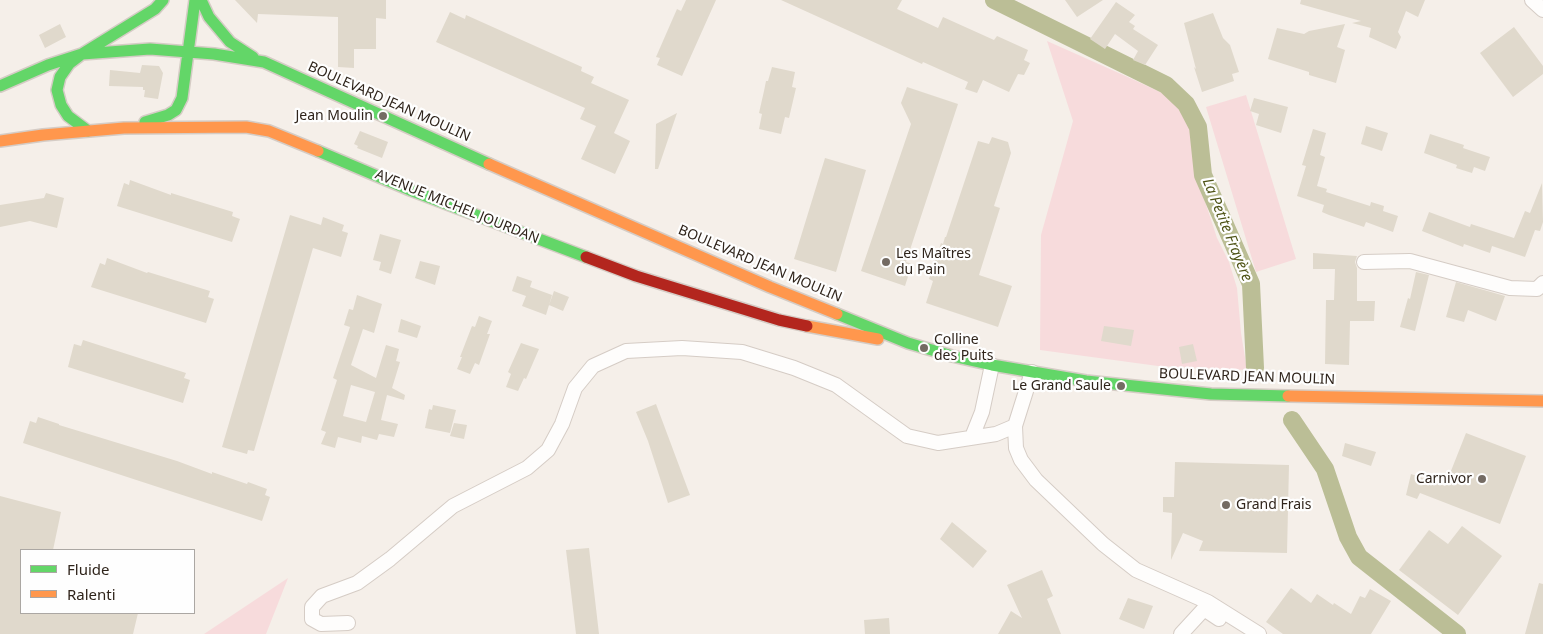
<!DOCTYPE html>
<html>
<head>
<meta charset="utf-8">
<style>
  body { margin:0 }
  #map { position:relative; width:1543px; height:634px; overflow:hidden; background:#f5efe9; font-family:"Noto Sans",sans-serif }
  canvas { display:block }
  .legend { position:absolute; left:20px; top:549px; width:175px; height:65px; box-sizing:border-box; background:#fefefe; border:1px solid #aba7a3; margin:0; padding:6px 9px; list-style:none; font-size:15px; color:#2f241b }
  .legend li { display:flex; align-items:center; gap:10px; height:25px }
  .legend b { width:25px; border:1px solid #aba7a3 }
</style>
</head>
<body>
<div id="map">
<canvas width="1543" height="634"></canvas>
<ul class="legend">
<li><b style="height:6px;background:#63d668"></b>Fluide</li>
<li><b style="height:6px;background:#ff974d"></b>Ralenti</li>
</ul>
</div>
<script>
const g = document.querySelector('canvas').getContext('2d');
g.lineJoin = 'round';
function fill(path, color) { g.fillStyle = color; g.fill(path, 'evenodd'); }
const poly = rows => new Path2D(rows.map(r => 'M' + r).join(''));
function trace(path, color, width, dash) { g.strokeStyle = color; g.lineWidth = width; g.lineCap = dash ? 'butt' : 'round'; g.setLineDash(dash || []); g.stroke(path); }
function label(font, color, halo, rows, align = 'center') {
  g.font = font + ' "Noto Sans",sans-serif'; g.lineWidth = 4.5; g.setLineDash([]); g.textBaseline = 'middle'; g.strokeStyle = halo; g.fillStyle = color; for (const [text, x, y, turn = 0] of rows) {
    g.save(); g.translate(x, y); g.rotate((+turn || 0) * Math.PI / 180); g.textAlign = isNaN(turn) ? turn : align; if (halo) g.strokeText(text, 0, 0); g.fillText(text, 0, 0); g.restore();
  }
}
const green = poly([
  [1047,41,1130,78,1173,98,1185,110,1192,131,1197,177,1217,238,1229,262,1237,288,1241,333,1247,370,1158,366,1040,350,1041,235,1073,121],
  [1246,95,1296,259,1256,272,1206,107],
  [288,578,266,634,204,634]
]);
const canal = poly([
  [994,0,1166,85,1186,104,1198,127,1203,175,1251,284,1255,368],
  [1292,420,1325,469,1348,537,1359,557,1457,634]
]);
const building = poly([
  [235,0,386,0,386,19,376,18,376,49,354,49,354,68,338,67,338,17,258,14,257,23],
  [686,0,716,0,682,76,657,65,660,58,656,57,677,9,681,11],
  [781,0,902,0,897,9,938,28,943,17,994,40,997,36,1028,50,1024,60,1030,63,1024,75,1018,74,1009,92,983,80,977,93,965,89,968,82,923,62,922,64],
  [1065,0,1103,0,1077,17],
  [1301,0,1425,0,1418,17,1406,11,1398,32,1401,37,1396,49,1369,37,1371,28,1352,23,1361,21,1300,4],
  [1116,2,1135,15,1129,22,1135,26,1133,29,1158,45,1145,65,1133,60,1138,51,1115,34,1105,49,1090,39],
  [450,12,465,19,466,15,582,67,581,71,594,77,591,83,629,100,614,133,630,141,615,174,581,159,596,126,580,119,585,108,436,42],
  [1213,13,1223,38,1230,45,1239,72,1232,74,1234,81,1202,92,1194,67,1196,69,1184,23],
  [60,24,66,37,45,48,39,35],
  [1345,24,1337,47,1345,50,1336,83,1309,75,1309,72,1268,59,1277,28,1304,34,1309,31],
  [1514,27,1543,66,1543,74,1513,97,1480,53],
  [142,65,159,66,163,73,158,99,144,97,145,90,143,90,143,87,109,86,110,70,140,73],
  [772,67,795,72,792,87,796,88,789,118,785,117,781,134,759,129,762,114,759,113,764,91,766,81,768,81],
  [907,87,958,104,906,262,912,264,905,286,861,271,911,124,901,103],
  [1254,98,1288,107,1281,133,1256,125,1259,114,1250,111],
  [677,113,658,169,655,169,656,124],
  [1366,126,1388,133,1382,151,1361,144],
  [1313,129,1326,133,1320,155,1325,157,1317,186,1327,189,1326,192,1370,206,1371,202,1384,206,1383,211,1398,216,1393,232,1366,222,1364,227,1329,215,1322,212,1324,205,1297,196,1306,166,1302,165],
  [360,131,388,142,382,158,357,148,358,146,354,144],
  [1430,134,1464,145,1463,148,1490,157,1485,171,1474,167,1472,173,1456,168,1457,165,1424,153],
  [992,137,1008,142,1011,153,994,206,1000,208,979,275,1012,286,998,327,926,303,933,281,929,279,941,243,943,244,945,237,946,237,978,141,989,144],
  [825,158,866,170,836,272,794,259],
  [130,180,171,195,171,193,233,212,232,216,240,219,232,242,117,206,124,183,129,185],
  [1542,183,1543,222,1540,231,1535,230,1525,257,1492,246,1490,253,1464,244,1463,247,1422,231,1429,212,1470,227,1471,224,1514,238,1525,211,1530,213],
  [46,193,64,198,57,228,30,221,0,227,0,205,44,198],
  [290,215,321,225,323,217,344,225,342,231,348,233,341,257,313,248,254,451,248,450,247,454,222,447],
  [380,234,401,240,391,274,379,270,381,262,373,260],
  [1313,253,1357,256,1355,262,1357,268,1357,301,1375,301,1374,321,1350,321,1349,365,1325,364,1326,300,1334,300,1335,269,1313,269],
  [107,258,147,273,148,272,210,291,208,297,214,299,206,323,91,287,100,263,105,265],
  [420,261,440,266,435,285,415,278],
  [1416,272,1429,275,1415,331,1400,327,1408,298,1410,299],
  [517,276,532,281,530,287,552,295,546,315,522,306,526,296,512,291],
  [1456,282,1505,296,1496,321,1468,310,1464,322,1446,317],
  [554,291,569,297,563,311,549,305],
  [357,295,382,304,374,333,363,329,351,365,376,378,386,345,399,349,396,361,400,362,392,388,405,395,404,400,387,395,381,420,398,424,394,437,379,434,377,440,362,436,361,443,338,437,335,448,321,444,326,432,321,430,337,380,333,378,350,327,344,325,349,309,353,310],
  [351,385,375,392,366,422,343,416],
  [479,316,492,321,487,334,490,334,479,365,475,363,470,374,457,369,462,357,460,357,472,326,475,327],
  [401,319,421,326,417,338,398,332],
  [1104,326,1134,330,1131,346,1101,341],
  [83,340,186,373,184,378,190,380,183,403,68,367,74,344,81,346],
  [521,343,539,349,526,379,524,378,518,391,506,387,511,374,508,372],
  [1193,344,1197,361,1182,364,1179,347],
  [656,404,690,495,668,503,648,441,636,412],
  [433,405,456,410,450,433,425,428,429,409,432,410],
  [38,417,59,424,59,425,177,461,212,474,212,472,247,484,248,482,267,489,265,495,270,497,262,521,23,443,30,421,36,423],
  [454,423,467,425,464,439,450,436],
  [1466,433,1526,456,1500,524,1420,493,1417,499,1406,495,1411,474,1445,486],
  [1345,443,1376,452,1371,466,1342,456],
  [1175,462,1289,465,1287,553,1199,551,1203,541,1183,533,1171,560,1172,513,1163,512,1163,497,1174,497],
  [0,496,61,512,53,550,21,550,21,613,138,613,133,634,0,634],
  [952,522,987,551,973,568,940,539],
  [1462,526,1502,556,1458,615,1399,570,1429,530,1448,544],
  [589,548,599,634,576,634,566,550],
  [1042,570,1053,596,1047,599,1061,634,998,634,1011,611,1022,618,1007,585],
  [1539,583,1543,584,1543,634,1525,634],
  [1291,588,1311,603,1317,594,1333,605,1334,603,1351,614,1360,596,1365,598,1370,589,1391,601,1371,634,1283,634,1266,622],
  [1128,598,1153,606,1144,629,1119,619],
  [889,618,890,634,865,634,864,620]
]);
const street = poly([
  [1532,0,1543,10],
  [1364,262,1410,261,1510,288,1537,289,1543,283],
  [1032,372,1015,426,1016,448,1021,460,1036,480,1103,544,1136,570,1208,602,1259,634],
  [972,437,982,412,992,365],
  [348,623,321,624,312,619,312,607,322,596,357,583,390,559,453,506,527,468,548,450,562,424,575,388,593,366,626,351,682,348,742,352,794,368,836,385,907,436,938,443,996,434,1015,426],
  [1181,634,1204,609,1219,619]
]);
const fast = poly([
  [201,0,209,17,230,42,253,57],
  [0,86,48,65,82,54,150,49,214,54,264,62,489,164],
  [145,122,168,115,176,110,182,98,195,0],
  [88,131,68,116,61,105,57,90,60,77,69,64,82,54,155,9,163,0],
  [318,151,410,190,586,257],
  [837,314,908,343,952,356,992,365,1086,381,1211,394,1288,396]
]);
const slow = poly([
  [0,141,43,135,124,128,246,127,269,131,318,151],
  [489,164,770,287,837,314],
  [807,326,878,339],
  [1288,396,1543,401]
]);
const jam = poly([
  [586,257,636,276,779,320,807,326]
]);
const markers = [
  [383,116,5,"#746b63"],
  [886,262,5,"#746b63"],
  [924,348,5,"#746b63"],
  [1121,386,5,"#746b63"],
  [1482,479,5,"#746b63"],
  [1226,505,5,"#746b63"]
];
const streetNames = [
  ["BOULEVARD JEAN MOULIN",389,102,24],
  ["AVENUE MICHEL JOURDAN",457,207,22],
  ["BOULEVARD JEAN MOULIN",760,264,23],
  ["BOULEVARD JEAN MOULIN",1247,377,2]
];
const poiNames = [
  ["Jean Moulin",373,116],
  ["Les Maîtres",896,254,"left"],
  ["du Pain",896,270,"left"],
  ["Colline",934,340,"left"],
  ["des Puits",934,356,"left"],
  ["Le Grand Saule",1111,386],
  ["Carnivor",1472,479],
  ["Grand Frais",1236,505,"left"]
];
const waterNames = [
  ["La Petite Frayère",1227,230,68]
];
fill(green, '#f7dbdc');
trace(canal, '#bbbe96', 18);
fill(building, '#e0d9cc');
trace(street, '#d5ccc5', 16);
trace(fast, '#d5ccc5', 14);
trace(slow, '#d5ccc5', 14);
trace(jam, '#d5ccc5', 14);
trace(street, '#fefdfc', 14);
trace(fast, '#63d668', 11);
trace(slow, '#ff974d', 11);
trace(jam, '#b3261e', 11);
for (const [x, y, r, color] of markers) { const dot = new Path2D(); dot.arc(x, y, r, 0, 2 * Math.PI); g.fillStyle = color; g.fill(dot); trace(dot, '#fefefe', 2); }
label('14px', '#2f241b', '#fefefe', streetNames);
label('14px', '#2f241b', '#fefefe', poiNames, 'right');
label('italic 15px', '#4e5316', '#fefefe', waterNames);
</script>
</body>
</html>
